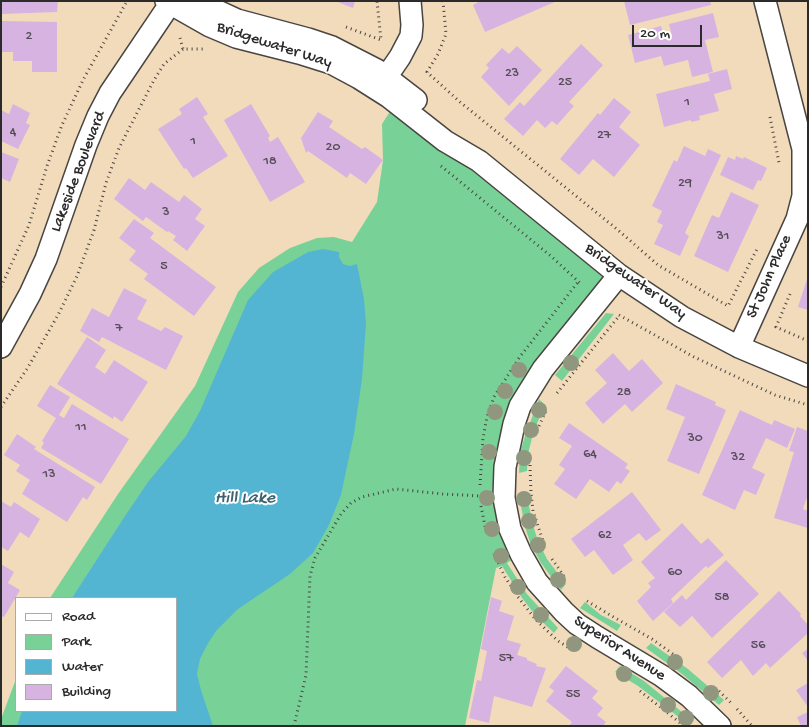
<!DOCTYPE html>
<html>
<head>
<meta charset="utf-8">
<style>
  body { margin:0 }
  #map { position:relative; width:809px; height:727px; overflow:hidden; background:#f2dbbb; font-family:"Gochi Hand",sans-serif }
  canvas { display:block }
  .frame { position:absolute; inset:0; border:2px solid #2b2b2b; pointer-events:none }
  .legend { position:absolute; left:15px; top:597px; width:162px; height:115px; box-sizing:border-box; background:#fff; border:1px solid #aaa; margin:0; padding:6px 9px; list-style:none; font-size:15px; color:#2b2b2b }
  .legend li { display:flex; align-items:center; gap:10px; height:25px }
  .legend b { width:25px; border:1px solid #aaa }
  .scale { position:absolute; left:632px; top:25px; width:70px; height:22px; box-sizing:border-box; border:2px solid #2b2b2b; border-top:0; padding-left:6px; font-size:15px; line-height:18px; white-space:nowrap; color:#2b2b2b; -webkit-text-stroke:4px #fff; paint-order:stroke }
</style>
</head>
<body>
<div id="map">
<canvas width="809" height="727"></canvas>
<div class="frame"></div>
<ul class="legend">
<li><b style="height:6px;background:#fff"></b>Road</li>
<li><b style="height:14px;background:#78d298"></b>Park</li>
<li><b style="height:14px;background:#54b5d2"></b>Water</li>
<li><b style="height:14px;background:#d7b3e1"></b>Building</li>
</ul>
<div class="scale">20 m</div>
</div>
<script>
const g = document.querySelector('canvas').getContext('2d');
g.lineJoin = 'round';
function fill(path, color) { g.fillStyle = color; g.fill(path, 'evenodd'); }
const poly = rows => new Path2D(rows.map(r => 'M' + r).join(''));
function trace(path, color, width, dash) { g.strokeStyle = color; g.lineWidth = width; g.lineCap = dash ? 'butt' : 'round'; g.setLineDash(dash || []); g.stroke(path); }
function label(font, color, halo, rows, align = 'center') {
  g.font = font + ' "Gochi Hand",sans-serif'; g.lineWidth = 4; g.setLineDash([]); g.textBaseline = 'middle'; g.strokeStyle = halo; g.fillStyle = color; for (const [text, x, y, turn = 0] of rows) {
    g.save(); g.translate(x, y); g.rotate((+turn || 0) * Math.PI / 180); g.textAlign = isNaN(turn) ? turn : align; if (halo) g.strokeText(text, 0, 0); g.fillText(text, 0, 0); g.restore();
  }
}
const green = poly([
  [396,102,619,275,543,369,509,445,521,554,507,563,527,594,558,628,554,633,536,616,522,598,502,566,496,568,465,726,1,726,1,719,16,679,16,711,176,711,176,598,50,598,118,494,195,386,238,292,259,268,290,248,317,238,334,237,352,242,377,202,383,160,382,124],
  [606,313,614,314,562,381,555,375],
  [539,399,546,406,538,421,532,438,528,454,527,471,519,473,520,453,525,436],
  [519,496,527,496,533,525,538,541,547,559,566,584,561,590,541,563,531,545,525,527],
  [585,602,601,615,621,625,617,631,580,608],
  [651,643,688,669,724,700,719,705,682,674,646,648],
  [620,666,644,681,693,721,689,725,638,686,615,672]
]);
const water = poly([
  [323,249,339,252,339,257,343,264,350,266,357,264,364,299,366,324,362,379,354,434,341,495,329,525,313,553,290,574,238,609,216,631,207,645,200,659,197,674,201,690,213,726,17,726,22,711,176,711,176,598,72,598,125,516,148,482,186,436,200,411,248,300,273,272,308,252]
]);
const building = poly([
  [1,1,58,1,57,12,1,14],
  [335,1,355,1,353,8],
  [480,1,557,1,485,32,473,5],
  [624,1,710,1,711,5,630,25],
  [713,13,719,37,705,40,713,72,692,77,688,60,664,66,661,56,635,63,628,35,661,26,664,38,672,36,669,24],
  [1,21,57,22,57,72,32,72,32,61,13,61,13,52,1,52],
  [581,44,603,65,569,102,574,106,557,125,552,121,545,128,537,120,523,136,504,119,520,102,524,106],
  [517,46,542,70,509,106,481,77,489,68,486,65,502,48,509,54],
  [727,69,732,89,714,94,719,111,699,116,700,120,691,122,691,120,664,127,656,94,710,81,708,74],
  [197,97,208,114,203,117,228,156,193,178,186,168,184,169,158,129,182,114,179,109],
  [614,98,631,112,619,127,640,145,614,177,593,159,579,175,560,159,598,113,600,115],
  [13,104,30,113,26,123,30,125,18,149,1,141,1,110,9,114],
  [251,104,270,136,268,138,270,142,278,137,305,182,270,202,224,120],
  [318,112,333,121,329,127,362,149,365,147,383,160,366,184,350,173,347,178,308,151,306,153,301,138],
  [684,146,705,156,708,149,721,155,685,233,689,236,680,256,654,244,663,225,657,222,662,211,652,206,674,160,677,162],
  [1,152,19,159,10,182,1,178],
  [736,156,743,159,744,157,767,168,761,181,758,180,753,190,720,175,728,157,735,160],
  [129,178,145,190,151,182,179,202,184,195,202,209,195,219,205,226,187,251,173,240,176,236,168,231,167,232,146,217,143,221,114,199],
  [731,192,759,205,728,272,694,256,712,215,719,218],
  [134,219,154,233,150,238,216,287,194,316,144,279,148,274,129,260,136,251,119,238],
  [808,276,808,310,798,307],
  [124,288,147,300,137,319,161,331,165,327,183,336,166,370,102,337,99,342,80,331,92,308,109,317],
  [87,337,106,350,95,367,105,374,114,360,148,382,122,422,114,416,113,419,57,384],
  [613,353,629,371,642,359,663,383,632,412,625,404,603,424,585,403,607,383,595,370],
  [676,384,716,402,715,405,726,410,699,474,667,461,685,417,666,409],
  [50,385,70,397,59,415,64,418,72,404,129,439,101,484,41,448,44,443,42,441,56,418,37,406],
  [740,410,772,425,774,420,795,429,787,448,766,438,752,468,765,474,756,495,744,490,735,510,702,495],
  [569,423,628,464,625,468,630,471,621,484,617,481,609,492,590,479,576,499,554,484,565,469,559,465,572,446,559,438],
  [797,427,808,431,808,494,803,509,808,511,808,528,774,518,794,452,789,451],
  [17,434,36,447,34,449,95,487,87,500,83,497,67,522,22,494,30,480,16,471,20,465,4,455],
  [632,492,661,530,646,541,639,533,623,545,633,560,613,575,594,550,585,557,571,539],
  [1,501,11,507,14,502,40,519,29,538,20,532,8,551,1,547],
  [682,523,701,544,708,538,724,555,708,568,706,566,671,599,673,603,653,621,637,601,651,587,648,583,655,578,641,562],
  [726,560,759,594,712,638,692,616,680,627,664,612,682,595,686,600],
  [1,564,14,572,8,583,20,590,4,617,1,616],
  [779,591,801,614,800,616,808,625,808,633,770,668,766,663,753,676,741,660,722,678,707,662],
  [491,597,502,601,499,611,514,616,507,640,521,644,517,655,527,658,527,660,537,664,536,666,546,668,532,707,494,696,489,723,469,718,477,680,481,681,487,651,481,649],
  [808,649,808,661,802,653],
  [566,666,598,691,592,698,603,708,597,715,606,722,603,726,569,726,572,722,546,701,554,691,549,687],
  [808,683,808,707,796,690],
  [808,712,808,726,801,726,797,717]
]);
const path = poly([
  [443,1,446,34,438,54,427,72,460,102,618,230,658,265,728,306,757,249],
  [346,27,381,40,377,1],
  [180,38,183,49,204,49],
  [770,117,779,163],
  [441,166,552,257,580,283],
  [1,287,29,225,47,166,62,125,83,80,127,1],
  [790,294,776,327,808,341],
  [619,315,694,357,775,395,808,405],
  [557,393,619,316],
  [1,407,27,369,58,315,77,276,94,230,106,183,119,148,154,80,164,64,183,49],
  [539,426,546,411],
  [530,465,531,493,533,511,545,547],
  [480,485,483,438,487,417,494,397,519,358,578,282],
  [481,506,486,531],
  [494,554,505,577,515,592],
  [552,559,564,576],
  [518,597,536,620,558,641,574,651],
  [587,601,610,615,652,639,673,654],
  [640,691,684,726],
  [719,691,732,704],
  [737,709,752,726],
  [294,726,306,675,310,576,315,558,341,514,351,503,362,497,396,489,443,494,480,496]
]);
const street = poly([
  [166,1,210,26,236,37,299,53,331,63,359,78,389,97,445,141,479,161,619,275,682,317,739,347,808,376],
  [196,1,237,20,308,39,332,47,377,70,416,100],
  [378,89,400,57,411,36,412,25,410,1],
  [619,275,543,369,520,406,514,424,505,467,504,498,510,529,521,554,537,582,564,612,577,624,597,637,662,676,689,696,720,726],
  [1,347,30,294,46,259,86,145,98,116,110,93,172,1],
  [739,347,797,219,803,196,803,149,765,1]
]);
const trees = [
  [571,363],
  [519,370],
  [505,391],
  [539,410],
  [495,412],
  [531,430],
  [489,452],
  [524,458],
  [487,498],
  [524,499],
  [529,521],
  [492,529],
  [538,545],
  [501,556],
  [558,580],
  [518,587],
  [541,615],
  [574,644],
  [675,662],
  [624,674],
  [711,693],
  [668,705],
  [686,718]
];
const numberNames = [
  ["2",29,37],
  ["23",512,74],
  ["25",565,83],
  ["1",687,103],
  ["4",13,133],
  ["27",604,136],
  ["1",193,142],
  ["20",333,148],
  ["18",270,162],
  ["29",685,184],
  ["3",166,213],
  ["31",723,237],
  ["5",164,267],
  ["7",119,329],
  ["28",624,393],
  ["11",81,428],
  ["30",695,439],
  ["64",590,455],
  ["32",738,458],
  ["13",49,475],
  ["62",605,536],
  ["60",675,573],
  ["58",722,598],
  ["56",758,646],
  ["57",506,659],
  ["55",573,695]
];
const streetNames = [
  ["Bridgewater Way",274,46,18],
  ["Lakeside Boulevard",79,172,-69],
  ["St John Place",770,277,-66],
  ["Bridgewater Way",635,282,35],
  ["Superior Avenue",619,649,33]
];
const waterNames = [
  ["Hill Lake",245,499]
];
fill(green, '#78d298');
fill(water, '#54b5d2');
fill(building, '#d7b3e1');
trace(street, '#494541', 24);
trace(path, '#494541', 3, [1, 4]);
trace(street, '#fff', 21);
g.fillStyle = '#91967e';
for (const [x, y] of trees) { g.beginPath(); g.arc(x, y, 8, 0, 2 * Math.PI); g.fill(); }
label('14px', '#564d58', null, numberNames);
label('16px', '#2b2b2b', '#fff', streetNames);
label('italic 18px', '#3b626e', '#fff', waterNames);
</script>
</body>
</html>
